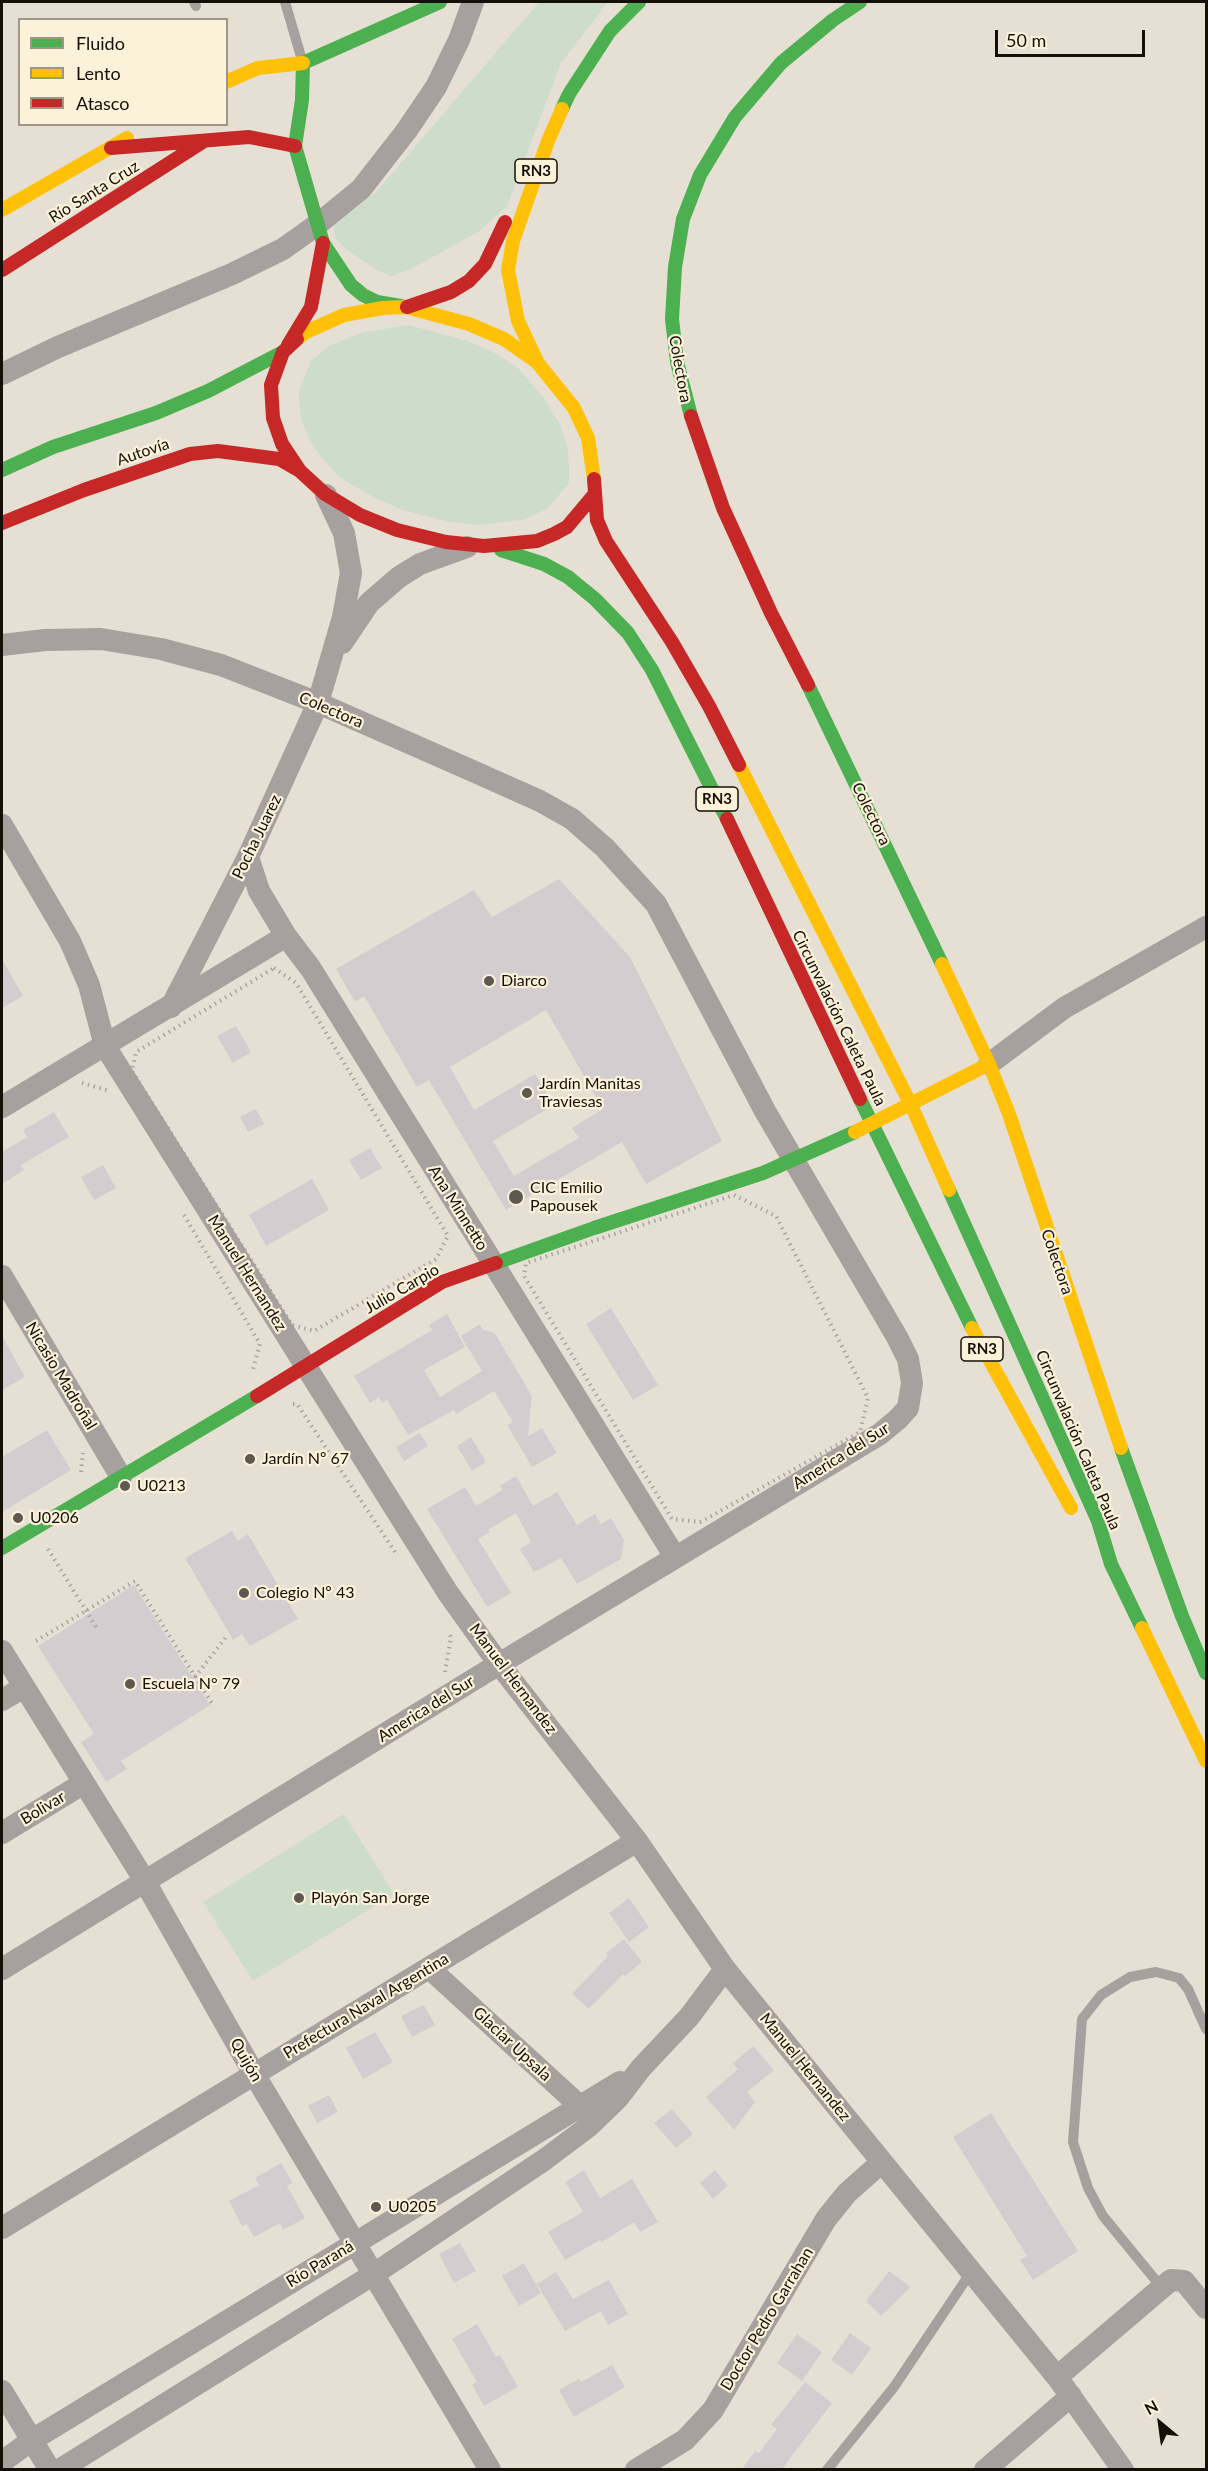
<!DOCTYPE html>
<html>
<head>
<meta charset="utf-8">
<style>
  body { margin:0 }
  #map { position:relative; width:1208px; height:2471px; overflow:hidden; background:#e6e0d4; font-family:Lato,sans-serif }
  canvas { display:block }
  .frame { position:absolute; inset:0; border:3px solid #141008; pointer-events:none }
  .legend { position:absolute; left:18px; top:18px; width:210px; height:108px; box-sizing:border-box; background:#fcf1d9; border:2px solid #9f9785; margin:0; padding:8px 10px; list-style:none; font-size:18px; color:#141008 }
  .legend li { display:flex; align-items:center; gap:12px; height:30px }
  .legend b { width:30px; border:2px solid #9f9785 }
  .north { position:absolute; left:1130px; top:2393px; width:60px; height:60px; -webkit-text-stroke:4px #fcf1d9; paint-order:stroke; rotate:331deg; font-size:16px; font-weight:700; line-height:24px; text-align:center; color:#141008 }
  .north::after { content:''; display:block; margin:auto; width:21px; height:27px; background:#141008; clip-path:polygon(50% 0,100% 100%,50% 72%,0 100%) }
  .scale { position:absolute; left:995px; top:30px; width:150px; height:27px; box-sizing:border-box; border:3px solid #141008; border-top:0; padding-left:8px; font-size:18px; line-height:21px; white-space:nowrap; color:#141008; -webkit-text-stroke:4px #fcf1d9; paint-order:stroke }
</style>
</head>
<body>
<div id="map">
<canvas width="1208" height="2471"></canvas>
<div class="frame"></div>
<ul class="legend">
<li><b style="height:8px;background:#4caf50"></b>Fluido</li>
<li><b style="height:8px;background:#ffc107"></b>Lento</li>
<li><b style="height:8px;background:#c62828"></b>Atasco</li>
</ul>
<div class="north">N</div>
<div class="scale">50 m</div>
</div>
<script>
const g = document.querySelector('canvas').getContext('2d');
g.lineJoin = 'round';
function fill(path, color) { g.fillStyle = color; g.fill(path, 'evenodd'); }
const poly = rows => new Path2D(rows.map(r => 'M' + r).join(''));
function trace(path, color, width, dash) { g.strokeStyle = color; g.lineWidth = width; g.lineCap = dash ? 'butt' : 'round'; g.setLineDash(dash || []); g.stroke(path); }
function label(font, color, halo, rows, align = 'center') {
  g.font = font + ' Lato,sans-serif'; g.lineWidth = 4.5; g.setLineDash([]); g.textBaseline = 'middle'; g.strokeStyle = halo; g.fillStyle = color; for (const [text, x, y, turn = 0] of rows) {
    g.save(); g.translate(x, y); g.rotate((+turn || 0) * Math.PI / 180); g.textAlign = isNaN(turn) ? turn : align; if (halo) g.strokeText(text, 0, 0); g.fillText(text, 0, 0); g.restore();
  }
}
const green = poly([
  [539,2,608,2,561,63,507,206,478,232,409,270,391,276,375,269,346,249,335,238,334,225,376,192],
  [408,325,468,341,497,354,518,368,544,398,561,426,568,449,569,470,569,483,547,509,522,520,477,525,446,521,405,511,375,498,339,477,322,458,309,439,301,418,299,401,299,390,311,361,329,346,360,333],
  [344,1814,394,1894,253,1981,203,1902]
]);
const building = poly([
  [559,879,630,957,722,1141,646,1184,622,1142,506,1210,429,1080,417,1087,364,996,355,1002,336,969,474,890,492,917],
  [546,1010,603,1109,572,1128,579,1138,514,1176,493,1141,554,1105,535,1074,474,1110,450,1067],
  [2,959,23,996,2,1008],
  [236,1026,251,1052,233,1063,217,1036],
  [256,1109,264,1124,248,1132,240,1117],
  [54,1112,69,1137,21,1165,24,1170,2,1184,2,1152,27,1137,23,1130],
  [370,1148,382,1168,361,1180,349,1160],
  [103,1165,116,1188,94,1200,81,1177],
  [312,1179,329,1210,266,1246,249,1215],
  [611,1308,658,1385,633,1400,586,1324],
  [447,1314,465,1347,424,1370,440,1397,482,1371,461,1336,480,1324,483,1330,493,1332,496,1335,532,1396,528,1436,542,1428,557,1453,532,1467,507,1425,513,1422,494,1391,456,1414,454,1410,408,1435,387,1400,382,1403,379,1397,370,1403,354,1376,432,1330,429,1325],
  [2,1336,25,1377,2,1390],
  [47,1430,71,1470,2,1512,2,1457],
  [420,1433,428,1446,404,1461,396,1447],
  [471,1437,486,1462,472,1471,457,1446],
  [516,1476,533,1506,557,1492,577,1525,595,1514,601,1524,611,1518,624,1540,621,1559,577,1584,561,1558,534,1572,520,1549,531,1542,516,1513,488,1530,490,1532,478,1539,511,1593,487,1607,427,1509,465,1487,476,1506,503,1490,500,1486],
  [232,1531,238,1541,248,1534,298,1619,250,1646,242,1634,233,1640,185,1558],
  [134,1585,210,1705,121,1761,127,1769,106,1782,81,1742,94,1734,38,1646],
  [629,1898,649,1927,629,1942,609,1913],
  [624,1939,642,1962,625,1976,623,1974,589,2009,572,1994,608,1956,606,1953],
  [424,2005,435,2025,412,2037,401,2016],
  [375,2032,393,2062,363,2079,346,2048],
  [753,2046,774,2070,747,2092,755,2102,734,2130,706,2097,738,2069,733,2063],
  [329,2095,338,2112,317,2123,308,2106],
  [672,2109,693,2134,676,2148,654,2123],
  [991,2113,1078,2251,1033,2280,1020,2260,1027,2256,953,2137],
  [281,2163,293,2183,287,2186,305,2218,283,2230,280,2223,254,2237,247,2224,242,2226,229,2201,259,2185,255,2178],
  [584,2170,600,2198,632,2179,658,2222,640,2232,634,2222,602,2242,600,2240,565,2260,548,2232,583,2212,565,2182],
  [715,2170,728,2186,713,2199,700,2183],
  [460,2243,476,2271,454,2283,439,2254],
  [524,2263,541,2293,519,2306,502,2276],
  [889,2271,911,2287,881,2316,866,2301],
  [556,2272,573,2299,609,2280,628,2314,608,2325,601,2311,565,2331,537,2284],
  [477,2324,496,2357,500,2355,518,2387,484,2406,472,2385,477,2382,452,2339],
  [850,2333,871,2348,852,2375,831,2360],
  [797,2334,822,2352,802,2381,777,2363],
  [612,2365,625,2387,574,2417,559,2390,579,2379,581,2382],
  [805,2382,832,2403,782,2469,742,2469,755,2451,759,2453,777,2429,771,2425]
]);
const path = poly([
  [274,968,296,983,448,1236,436,1259,314,1331,292,1325,132,1071,136,1052,274,968],
  [82,1083,110,1091],
  [734,1195,776,1216,868,1398,860,1432,706,1519,700,1522,672,1519,524,1276,526,1263,734,1195],
  [184,1215,260,1344,253,1369],
  [293,1404,297,1404,395,1552],
  [81,1472,83,1453],
  [48,1549,96,1627],
  [36,1641,135,1581,213,1705],
  [445,1672,451,1637,449,1633],
  [195,1677,226,1637]
]);
const lane = poly([
  [194,2,196,6],
  [285,2,302,60],
  [1162,2288,1103,2216,1088,2188,1073,2142,1082,2019,1101,1995,1130,1977,1156,1972,1179,1978,1188,1989,1206,2029],
  [827,2470,894,2387,971,2272]
]);
const street = poly([
  [2,374,58,347,232,274,283,249,318,224,361,189,407,130,436,87,459,40,473,2],
  [342,643,369,603,399,577,420,564,467,547],
  [2,645,45,640,101,639,161,649,221,665,318,703,475,772,540,801,572,819,605,848,656,904,765,1111,897,1337,908,1359,912,1383,908,1408,898,1419,880,1434,499,1664,2,1969],
  [2,825,70,941,89,985,105,1046,448,1593,499,1664,637,1841,725,1969,1057,2377,1123,2470],
  [248,857,259,891,286,936,311,969,675,1557],
  [171,1007,248,857,318,703,343,617,351,573,344,533,326,495],
  [989,1064,1064,1008,1206,927],
  [2,1107,286,936],
  [2,1276,121,1477],
  [2,1651,140,1873,254,2074,490,2470],
  [2,1700,24,1687],
  [2,1833,84,1783],
  [429,1968,581,2107,590,2119],
  [2,2228,637,1841],
  [1057,2377,1171,2280,1184,2281,1206,2308],
  [2,2391,50,2470],
  [2,2462,32,2440,620,2082],
  [59,2470,374,2274,544,2160,588,2127,618,2098,641,2068,689,2017,725,1969],
  [636,2470,685,2440,713,2410,826,2219,847,2193,882,2162],
  [985,2470,1071,2396]
]);
const fast = poly([
  [562,109,569,94,610,31,639,2],
  [401,306,377,302,363,295,351,285,323,243,295,146,302,100,303,63,440,2],
  [691,416,677,362,672,319,675,267,683,219,700,175,735,117,781,63,833,20,860,2],
  [2,470,53,447,156,413,208,391,283,352],
  [501,550,544,564,568,577,595,599,628,633,652,670,727,819],
  [808,685,942,964],
  [860,1099,972,1328],
  [949,1190,1098,1521,1111,1564,1142,1628],
  [496,1263,594,1228,763,1173,855,1132],
  [1121,1448,1182,1616,1206,1673],
  [2,1548,257,1396]
]);
const slow = poly([
  [226,82,258,68,303,63],
  [2,210,127,138],
  [297,339,306,332,344,315,383,308,406,307,469,324,504,339,537,362,574,408,588,438,594,479],
  [537,361,518,321,508,270,513,241,548,141,562,109],
  [739,765,911,1105,949,1190],
  [942,964,989,1064,1009,1114,1121,1448],
  [855,1132,989,1064],
  [972,1328,1071,1508],
  [1142,1628,1206,1761]
]);
const jam = poly([
  [111,148,249,137,295,146],
  [2,270,204,141],
  [407,307,451,292,469,281,485,264,505,222],
  [297,339,283,352,271,385,273,418,282,444,300,471,325,494,360,515,397,530,446,542,484,546,537,541,554,534,567,527,593,496],
  [288,345,311,307,323,243],
  [691,416,723,508,771,613,808,685],
  [594,479,597,520,606,541,672,642,709,706,739,765],
  [2,523,84,490,190,454,218,451,279,459,300,471],
  [727,819,860,1099],
  [257,1396,442,1282,496,1263]
]);
const markers = [
  [489,981,6,"#5e594f"],
  [527,1093,6,"#5e594f"],
  [516,1197,8,"#5e594f"],
  [250,1459,6,"#5e594f"],
  [125,1486,6,"#5e594f"],
  [18,1518,6,"#5e594f"],
  [244,1593,6,"#5e594f"],
  [130,1684,6,"#5e594f"],
  [299,1898,6,"#5e594f"],
  [376,2207,6,"#5e594f"]
];
const shields = [
  [536,171,42],
  [717,799,42],
  [982,1349,42]
];
const shieldNames = [
  ["RN3",536,171],
  ["RN3",717,799],
  ["RN3",982,1349]
];
const streetNames = [
  ["Río Santa Cruz",94,192,-32],
  ["Colectora",680,369,80],
  ["Autovía",143,452,-19],
  ["Colectora",331,710,23],
  ["Colectora",871,814,64],
  ["Pocha Juarez",257,837,-64],
  ["Circunvalación Caleta Paula",839,1018,64],
  ["Ana Minnetto",458,1208,58],
  ["Colectora",1057,1262,71],
  ["Manuel Hernandez",247,1273,58],
  ["Julio Carpio",402,1289,-30],
  ["Nicasio Madroñal",61,1376,59],
  ["Circunvalación Caleta Paula",1078,1440,67],
  ["America del Sur",841,1456,-32],
  ["Manuel Hernandez",513,1679,53],
  ["America del Sur",426,1709,-32],
  ["Bolivar",43,1808,-31],
  ["Prefectura Naval Argentina",366,2006,-31],
  ["Glaciar Upsala",512,2044,43],
  ["Quijón",246,2060,60],
  ["Manuel Hernandez",805,2067,51],
  ["Río Paraná",320,2264,-31],
  ["Doctor Pedro Garrahan",767,2319,-59]
];
const poiNames = [
  ["Diarco",501,981],
  ["Jardín Manitas",539,1084],
  ["Traviesas",539,1102],
  ["CIC Emilio",530,1188],
  ["Papousek",530,1206],
  ["Jardín Nº 67",262,1459],
  ["U0213",137,1486],
  ["U0206",30,1518],
  ["Colegio Nº 43",256,1593],
  ["Escuela N° 79",142,1684],
  ["Playón San Jorge",311,1898],
  ["U0205",388,2207]
];
fill(green, '#cdddc9');
fill(building, '#d3cdd0');
trace(path, '#aaa49f', 4, [1.5, 4.5]);
trace(lane, '#a6a19e', 10);
trace(street, '#a6a19e', 22);
trace(fast, '#4caf50', 14);
trace(slow, '#ffc107', 14);
trace(jam, '#c62828', 14);
for (const [x, y, r, color] of markers) { const dot = new Path2D(); dot.arc(x, y, r, 0, 2 * Math.PI); g.fillStyle = color; g.fill(dot); trace(dot, '#fcf1d9', 2); }
for (const [x, y, w] of shields) { const box = new Path2D(); box.roundRect(x - w / 2, y - 12, w, 24, 4.5); g.fillStyle = '#fcf1d9'; g.fill(box); trace(box, '#141008', 1.5); }
label('bold 15px', '#141008', null, shieldNames);
label('16px', '#141008', '#fcf1d9', streetNames);
label('16px', '#141008', '#fcf1d9', poiNames, 'left');
</script>
</body>
</html>
